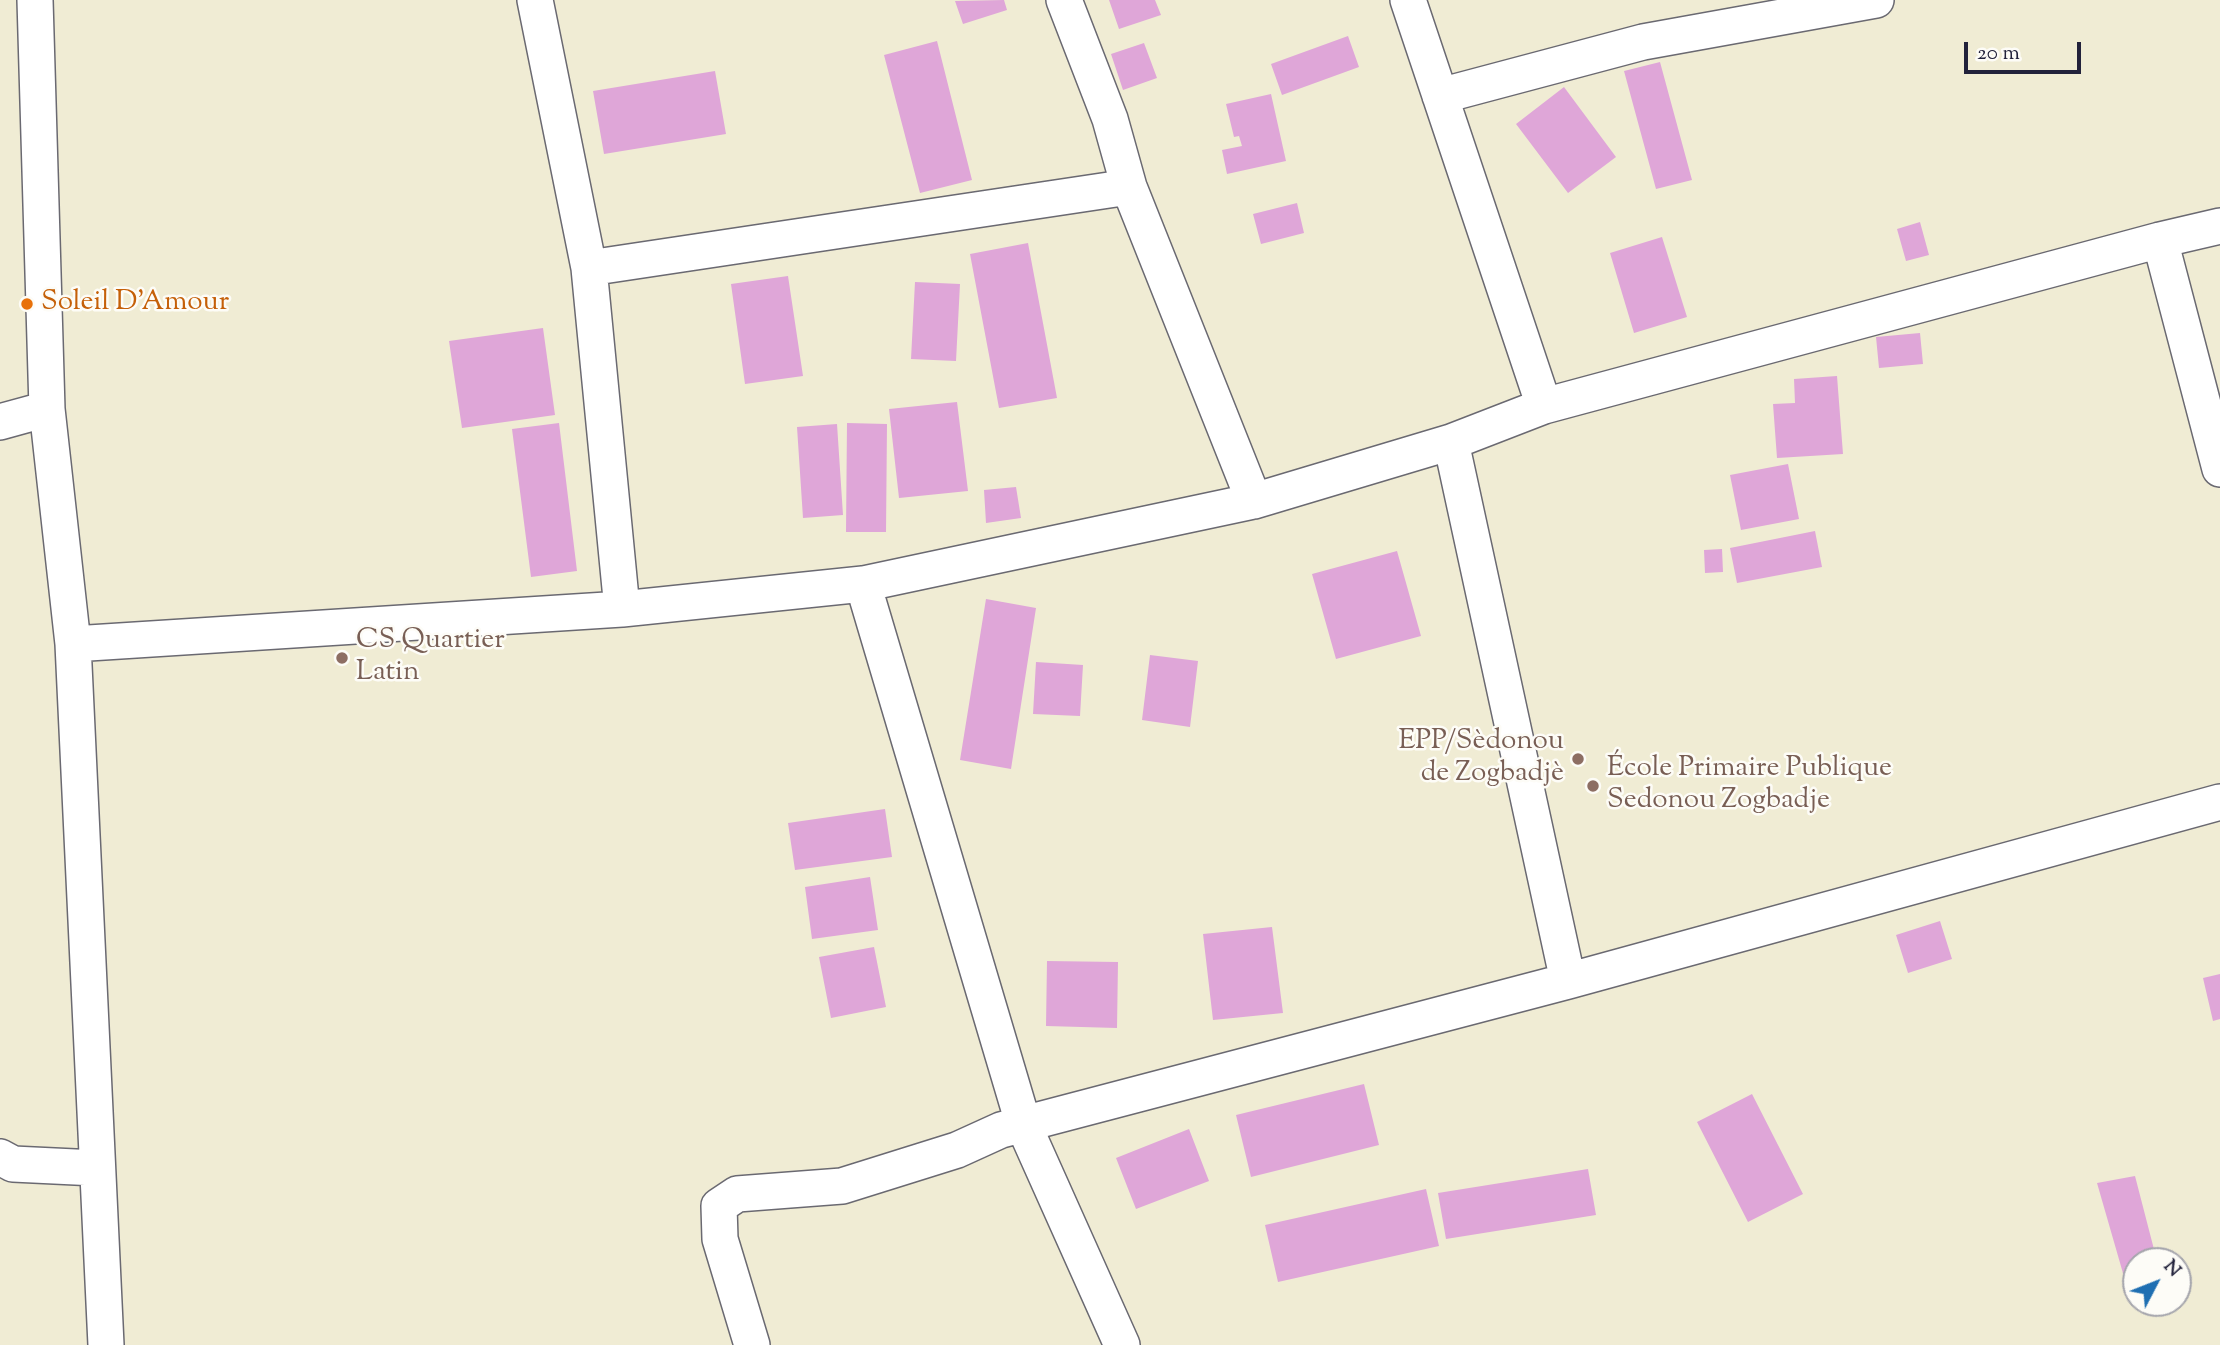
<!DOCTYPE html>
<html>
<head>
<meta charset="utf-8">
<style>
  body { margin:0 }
  #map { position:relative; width:2220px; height:1345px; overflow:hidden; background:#f0ecd4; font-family:"Sorts Mill Goudy",serif }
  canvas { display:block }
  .north { position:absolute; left:2122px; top:1247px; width:70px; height:70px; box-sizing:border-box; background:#fdfcf7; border:2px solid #a5a5ac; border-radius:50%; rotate:48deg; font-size:19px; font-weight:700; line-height:28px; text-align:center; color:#22223b }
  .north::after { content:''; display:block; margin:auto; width:24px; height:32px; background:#1f6fb2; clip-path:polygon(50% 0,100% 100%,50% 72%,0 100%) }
  .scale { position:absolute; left:1964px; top:42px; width:117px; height:32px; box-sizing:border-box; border:4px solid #22223b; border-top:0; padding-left:9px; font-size:21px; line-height:24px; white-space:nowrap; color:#22223b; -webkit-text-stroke:5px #fdfcf7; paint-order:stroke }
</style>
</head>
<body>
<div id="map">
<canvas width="2220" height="1345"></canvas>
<div class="north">N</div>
<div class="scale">20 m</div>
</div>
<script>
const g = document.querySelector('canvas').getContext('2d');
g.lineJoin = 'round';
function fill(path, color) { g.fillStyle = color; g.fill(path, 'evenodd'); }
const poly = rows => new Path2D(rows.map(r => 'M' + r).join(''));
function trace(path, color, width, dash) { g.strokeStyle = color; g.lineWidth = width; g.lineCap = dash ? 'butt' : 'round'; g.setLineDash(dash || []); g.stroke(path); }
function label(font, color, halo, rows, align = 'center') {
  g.font = font + ' "Sorts Mill Goudy",serif'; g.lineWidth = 5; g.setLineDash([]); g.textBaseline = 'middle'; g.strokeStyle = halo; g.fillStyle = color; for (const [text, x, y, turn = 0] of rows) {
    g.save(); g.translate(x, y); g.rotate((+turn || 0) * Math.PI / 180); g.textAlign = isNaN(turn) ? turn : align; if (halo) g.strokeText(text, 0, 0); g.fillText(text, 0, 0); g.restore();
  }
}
const building = poly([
  [1004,0,1007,10,963,24,955,1],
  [1109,0,1155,0,1161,15,1119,29],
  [1348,36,1359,67,1282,95,1271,64],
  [937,41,972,180,920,193,884,55],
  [1144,43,1157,78,1123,90,1111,54],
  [1660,62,1692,180,1656,189,1624,71],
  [715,71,726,134,604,154,593,91],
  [1564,87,1616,157,1568,193,1516,124],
  [1271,94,1286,161,1227,174,1222,150,1242,146,1239,136,1234,137,1226,104],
  [1297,203,1304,233,1261,244,1253,214],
  [1920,222,1929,255,1906,261,1897,229],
  [1662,237,1687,317,1634,333,1610,253],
  [1028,243,1057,398,999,408,970,254],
  [788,276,803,376,745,384,731,284],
  [915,282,960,284,956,361,911,359],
  [543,328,555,415,462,428,449,341],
  [1920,333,1923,364,1879,368,1876,337],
  [1837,376,1843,454,1777,458,1773,404,1795,403,1794,379],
  [957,402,968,491,899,498,889,409],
  [559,423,577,571,531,577,512,429],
  [847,423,887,424,886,532,846,532],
  [837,424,843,515,803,518,797,427],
  [1788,464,1799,519,1741,530,1730,475],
  [1016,487,1021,518,986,523,984,490],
  [1815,531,1822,567,1737,583,1730,548],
  [1722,549,1723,572,1705,573,1704,550],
  [1397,551,1421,636,1336,659,1312,574],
  [986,599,1036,608,1011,769,960,760],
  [1150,655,1198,661,1190,727,1142,720],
  [1036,662,1083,665,1080,716,1033,714],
  [885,809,892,857,795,870,788,823],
  [870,877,878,930,812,939,805,887],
  [1940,921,1952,959,1908,973,1896,935],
  [1272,927,1283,1013,1213,1020,1203,934],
  [874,947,886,1007,831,1018,819,957],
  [1047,961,1118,962,1117,1028,1046,1026],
  [2220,974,2220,1019,2213,1021,2203,978],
  [1364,1084,1379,1145,1251,1177,1236,1115],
  [1752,1094,1803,1194,1748,1222,1697,1122],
  [1189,1129,1209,1181,1136,1209,1116,1158],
  [1588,1169,1596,1215,1446,1239,1438,1193],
  [2135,1176,2157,1261,2136,1261,2136,1300,2131,1301,2097,1183],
  [1426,1189,1439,1246,1278,1282,1265,1225]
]);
const street = poly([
  [35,0,47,409,73,644,106,1345],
  [535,0,589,268,622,609],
  [1064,0,1110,119,1129,187,1254,501],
  [1408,0,1544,406],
  [1440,96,1643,42,1876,0],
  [2160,240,2220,469],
  [589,268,1129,187],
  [0,422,47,409],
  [1451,442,1568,981],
  [863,584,1024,1126,1122,1345],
  [73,644,622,609,863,584,1254,501,1451,442,1544,406,2160,240,2220,226],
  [0,1157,13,1164,96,1168],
  [752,1345,720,1239,719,1206,737,1194,842,1186,957,1150,1001,1130,1568,981,2220,802]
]);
const markers = [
  [27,304,7,"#e8710a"],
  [342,658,7,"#8d6e63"],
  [1578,759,7,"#8d6e63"],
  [1593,786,7,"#8d6e63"]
];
const foodNames = [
  ["Soleil D'Amour",41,304]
];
const educationNames = [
  ["CS Quartier",356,642],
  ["Latin",356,674],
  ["EPP/Sèdonou",1564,743,"right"],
  ["de Zogbadjè",1564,775,"right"],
  ["École Primaire Publique",1607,770],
  ["Sedonou Zogbadje",1607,802]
];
fill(building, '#dfa6d8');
trace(street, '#6a6971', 38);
trace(street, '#fff', 35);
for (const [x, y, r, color] of markers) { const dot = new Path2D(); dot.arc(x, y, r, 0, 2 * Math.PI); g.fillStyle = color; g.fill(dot); trace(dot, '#fdfcf7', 2.5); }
label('28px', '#c56008', '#fdfcf7', foodNames, 'left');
label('28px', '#785e54', '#fdfcf7', educationNames, 'left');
</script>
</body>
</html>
